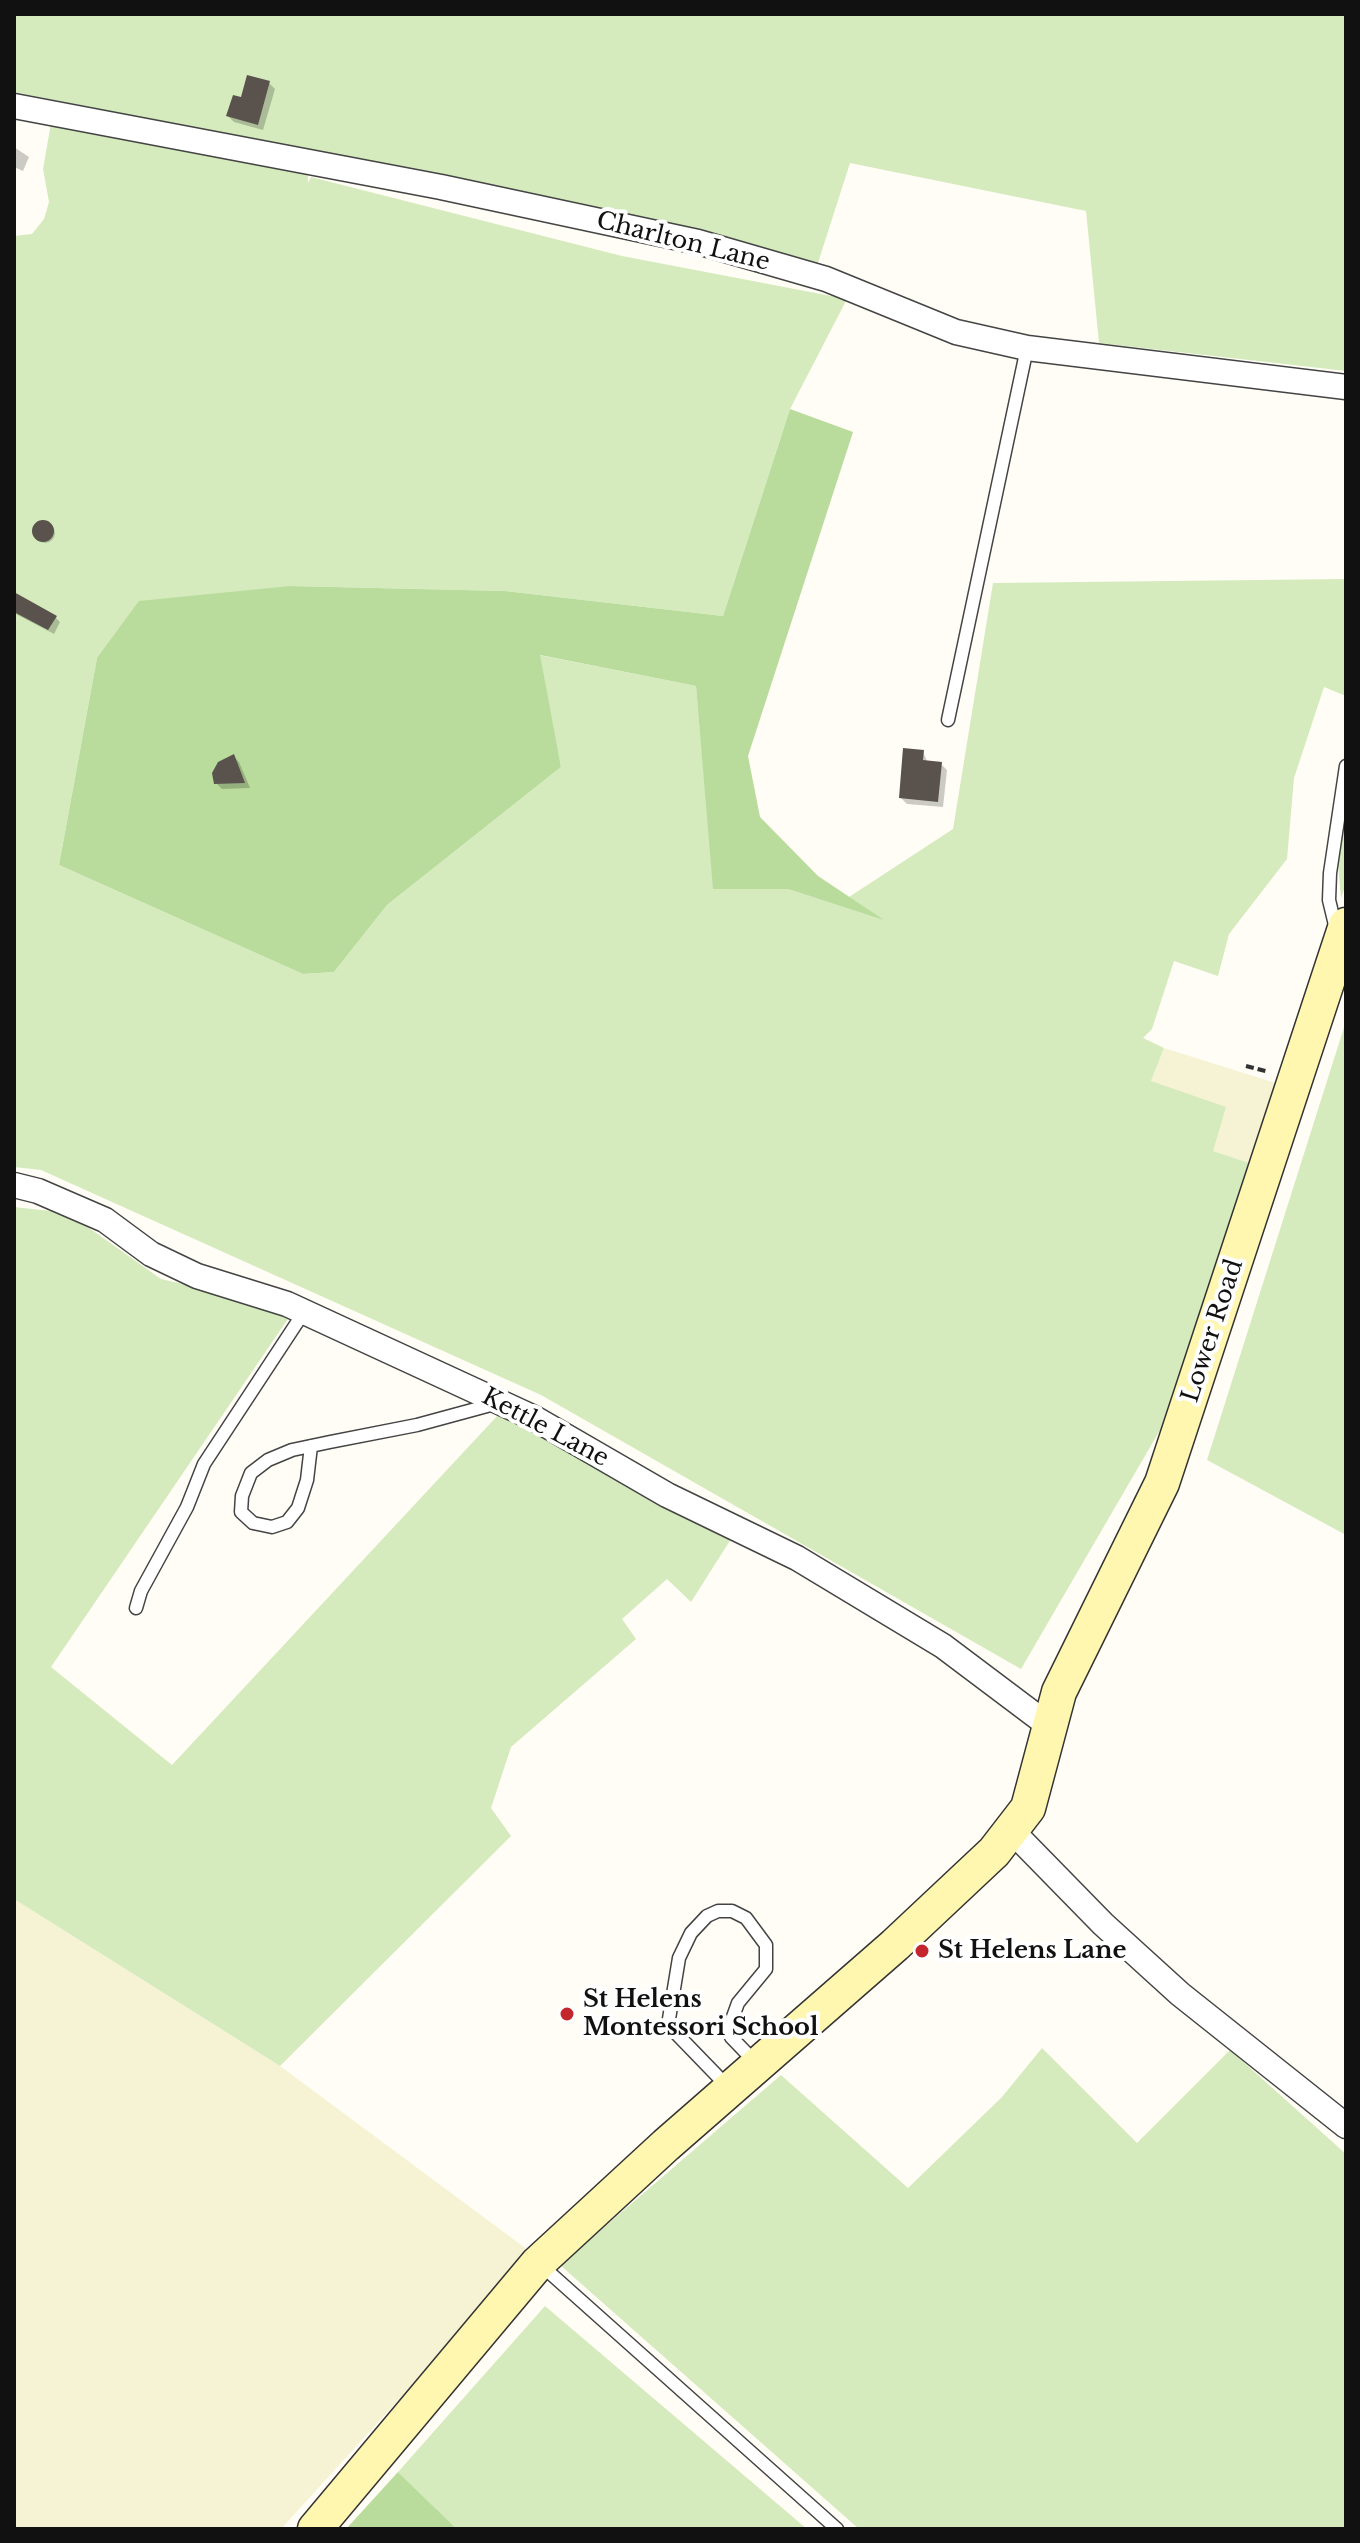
<!DOCTYPE html>
<html>
<head>
<meta charset="utf-8">
<style>
  body { margin:0 }
  #map { position:relative; width:1360px; height:2543px; overflow:hidden; background:#fffdf5; font-family:"Libre Baskerville",serif }
  canvas { display:block }
  .frame { position:absolute; inset:0; border:16px solid #111; pointer-events:none }
</style>
</head>
<body>
<div id="map">
<canvas width="1360" height="2543"></canvas>
<div class="frame"></div>
</div>
<script>
const g = document.querySelector('canvas').getContext('2d');
g.lineJoin = 'round';
function fill(path, color) { g.fillStyle = color; g.fill(path, 'evenodd'); }
const poly = rows => new Path2D(rows.map(r => 'M' + r).join(''));
function trace(path, color, width, dash) { g.strokeStyle = color; g.lineWidth = width; g.lineCap = dash ? 'butt' : 'round'; g.setLineDash(dash || []); g.stroke(path); }
function label(font, color, halo, rows, align = 'center') {
  g.font = font + ' "Libre Baskerville",serif'; g.lineWidth = 8; g.setLineDash([]); g.textBaseline = 'middle'; g.strokeStyle = halo; g.fillStyle = color; for (const [text, x, y, turn = 0] of rows) {
    g.save(); g.translate(x, y); g.rotate((+turn || 0) * Math.PI / 180); g.textAlign = isNaN(turn) ? turn : align; if (halo) g.strokeText(text, 0, 0); g.fillText(text, 0, 0); g.restore();
  }
}
const farmland = poly([
  [1164,1048,1279,1084,1249,1163,1213,1151,1151,1081],
  [14,1899,280,2066,532,2253,281,2529,14,2529]
]);
const green = poly([
  [14,14,1346,14,1346,371,1099,343,1086,211,850,163,816,269,307,150,308,183,311,177,622,256,847,299,790,409,723,616,505,591,290,586,97,658,59,865,303,974,334,972,387,905,561,767,539,655,696,686,714,889,788,889,880,918,849,897,953,829,993,583,1346,579,1346,696,1324,687,1294,778,1287,859,1229,934,1218,976,1174,961,1152,1029,1143,1038,1164,1048,1151,1081,1226,1107,1213,1151,1249,1163,1160,1430,1021,1669,541,1395,41,1170,14,1167,14,236,32,234,44,219,49,202,43,169,51,123,154,146,158,121,14,92],
  [1346,801,1346,884,1341,898,1338,865],
  [1346,1021,1346,1535,1207,1460],
  [14,1207,68,1213,161,1279,294,1310,51,1667,172,1765,499,1414,731,1539,691,1602,667,1579,622,1619,636,1639,511,1747,491,1808,511,1836,280,2066,14,1899],
  [1042,2048,1137,2143,1230,2050,1346,2154,1346,2529,859,2529,560,2265,781,2075,908,2188,1002,2097],
  [545,2306,807,2529,457,2529,398,2472]
]);
const forest = poly([
  [790,409,853,432,748,756,760,817,818,876,884,920,788,889,713,889,696,686,540,655,561,767,387,905,334,972,303,974,59,865,97,658,139,601,290,586,505,591,723,616],
  [398,2472,457,2529,346,2529]
]);
const shadow = poly([
  [269,83,275,89,263,130,234,122,228,116],
  [14,147,29,157,23,171,14,167],
  '35 533a10 10 0 1 1 20 0a10 10 0 1 1-20 0Z',
  [14,595,55,617,60,622,54,634,14,613],
  [923,752,928,763,941,764,947,770,943,807,907,804,901,798],
  [233,756,239,762,250,788,222,789,216,783]
]);
const building = poly([
  [247,75,270,81,258,125,226,116,233,95,241,97],
  '32 531a11 11 0 1 1 22 0a11 11 0 1 1-22 0Z',
  [14,592,57,616,48,630,14,612],
  [903,748,924,750,923,760,942,762,938,802,899,798],
  [234,754,245,783,214,784,212,773,218,762]
]);
const path = poly([
  [1246,1066,1269,1072]
]);
const service = poly([
  [948,720,1027,348],
  [1336,929,1329,900,1330,873,1346,766],
  [311,1446,307,1480,298,1508,287,1522,272,1527,253,1523,241,1512,242,1496,251,1473,268,1460,292,1450,330,1442,417,1425,498,1403],
  [136,1608,141,1591,187,1507,204,1464,304,1312],
  [728,2087,668,2025,679,1958,691,1933,707,1916,718,1911,732,1911,746,1918,766,1945,766,1969,738,2003,730,2025,731,2037,756,2063],
  [541,2265,837,2529]
]);
const minor = poly([
  [14,106,441,187,698,242,826,279,956,332,1027,348,1346,387],
  [14,1185,38,1191,105,1220,151,1254,197,1276,287,1304,534,1418,667,1495,797,1558,943,1646,1048,1725],
  [1013,1832,1103,1924,1180,1994,1346,2126]
]);
const secondary = poly([
  [315,2529,538,2263,666,2145,895,1945,994,1852,1028,1808,1059,1692,1162,1483,1346,925]
]);
const markers = [
  [922,1951,8,"#c4262e"],
  [567,2014,8,"#c4262e"]
];
const streetNames = [
  ["Charlton Lane",683,242,14],
  ["Lower Road",1213,1331,-72],
  ["Kettle Lane",545,1428,28]
];
const poiNames = [
  ["St Helens Lane",938,1951],
  ["St Helens",583,2000],
  ["Montessori School",583,2028]
];
fill(farmland, '#f6f3d4');
fill(green, '#d5ebbd');
fill(forest, '#b9dc9c');
fill(shadow, '#0003');
fill(building, '#5a524d');
trace(service, '#444', 15);
trace(minor, '#444', 27);
trace(secondary, '#333', 37);
trace(path, '#333', 4, [8, 4]);
trace(service, '#fff', 12);
trace(minor, '#fff', 24);
trace(secondary, '#fff6b0', 34);
for (const [x, y, r, color] of markers) { const dot = new Path2D(); dot.arc(x, y, r, 0, 2 * Math.PI); g.fillStyle = color; g.fill(dot); trace(dot, '#fff', 3); }
label('24px', '#111', '#fff', streetNames);
label('bold 24px', '#111', '#fff', poiNames, 'left');
</script>
</body>
</html>
